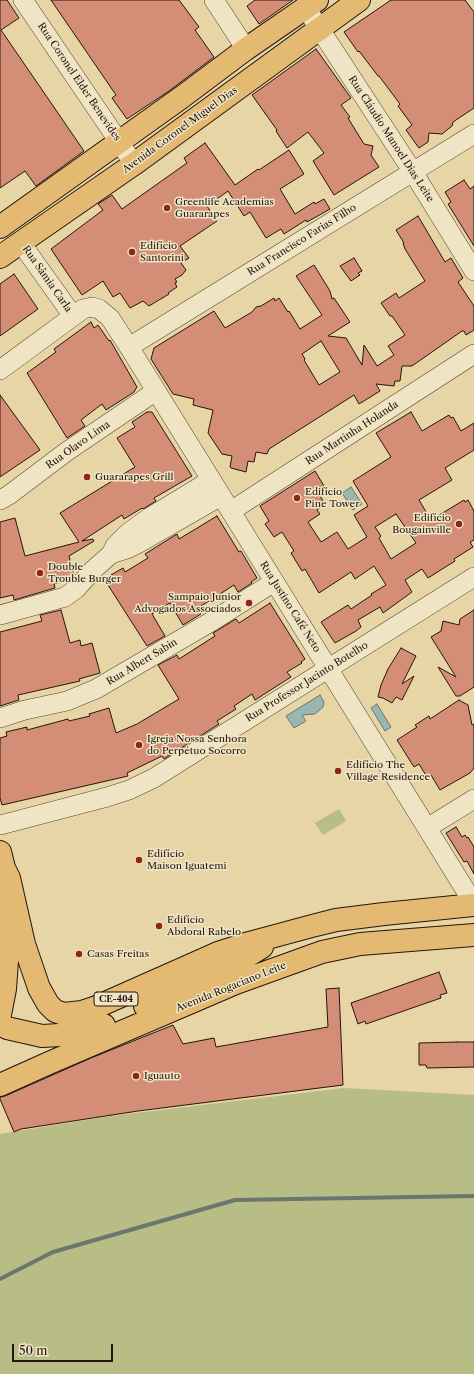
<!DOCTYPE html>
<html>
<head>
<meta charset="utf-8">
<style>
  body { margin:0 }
  #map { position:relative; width:474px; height:1374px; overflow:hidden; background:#e7d5a5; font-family:"Libre Caslon Text",serif }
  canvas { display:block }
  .scale { position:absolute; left:12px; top:1344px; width:101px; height:18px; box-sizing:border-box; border:2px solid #24150e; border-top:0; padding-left:5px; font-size:12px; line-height:14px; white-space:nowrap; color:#24150e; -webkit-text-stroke:3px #efe4c4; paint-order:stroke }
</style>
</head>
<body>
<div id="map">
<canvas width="474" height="1374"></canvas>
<div class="scale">50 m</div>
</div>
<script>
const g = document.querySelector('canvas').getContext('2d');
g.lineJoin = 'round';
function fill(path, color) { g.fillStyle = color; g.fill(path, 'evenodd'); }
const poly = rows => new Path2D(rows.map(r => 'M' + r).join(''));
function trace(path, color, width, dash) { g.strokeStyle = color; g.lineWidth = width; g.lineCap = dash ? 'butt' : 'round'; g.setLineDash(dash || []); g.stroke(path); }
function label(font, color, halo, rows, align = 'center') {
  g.font = font + ' "Libre Caslon Text",serif'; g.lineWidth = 3; g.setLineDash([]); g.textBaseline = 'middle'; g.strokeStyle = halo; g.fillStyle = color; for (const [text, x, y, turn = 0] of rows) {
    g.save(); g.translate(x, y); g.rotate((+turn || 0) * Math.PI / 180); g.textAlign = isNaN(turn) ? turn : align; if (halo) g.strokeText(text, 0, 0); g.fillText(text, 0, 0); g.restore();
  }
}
const green = poly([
  [339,809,346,821,323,835,315,823],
  [344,1088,474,1095,474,1374,0,1374,0,1134,111,1116]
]);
const water = poly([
  [351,487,362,504,353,510,342,493,351,487],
  [320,695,324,702,323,707,315,714,302,715,306,721,294,728,286,716,320,695],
  [377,704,391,727,385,731,371,708,377,704]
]);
const stream = poly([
  [0,1279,53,1252,235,1200,474,1196]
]);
const building = poly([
  [0,0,7,0,19,18,1,30,84,151,36,186,25,171,0,188,0,0],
  [51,0,179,0,199,27,195,30,214,57,169,91,127,119,112,98,116,95,51,0],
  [255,0,293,0,259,24,247,6,255,0],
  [391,0,465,0,474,12,474,108,453,122,452,126,442,134,429,133,428,142,419,148,406,130,412,125,398,106,400,104,379,76,378,76,359,51,358,52,344,32,391,0],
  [316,49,351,98,341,105,350,117,348,118,364,144,373,146,371,155,379,167,334,195,313,161,324,153,308,132,287,148,276,131,277,130,252,95,316,49],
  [205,143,235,185,258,169,259,170,289,150,304,174,280,189,295,214,314,202,315,204,324,199,330,209,307,222,306,220,284,234,281,229,266,238,250,212,244,216,228,191,207,206,217,221,180,246,189,258,181,263,186,270,182,275,175,279,177,282,175,283,177,287,168,293,169,294,149,306,143,301,130,308,120,293,113,297,103,281,82,295,51,249,103,210,98,204,112,195,122,209,187,163,184,158,205,143],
  [464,180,470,189,474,186,474,246,448,204,451,202,445,192,464,180],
  [418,216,445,262,451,258,463,278,458,282,474,306,474,330,466,335,464,331,462,331,412,366,402,366,400,381,395,381,394,386,376,384,380,391,359,404,354,395,269,449,267,454,256,452,254,462,248,461,246,472,231,468,230,467,232,456,222,454,208,433,213,410,193,405,194,399,173,394,151,359,154,348,214,311,225,328,252,312,256,307,261,306,274,298,275,301,279,298,288,312,289,311,300,329,322,315,296,276,314,265,330,291,332,299,334,298,350,322,328,336,346,338,362,365,364,345,377,366,394,355,388,346,405,335,392,316,390,316,381,303,396,293,399,298,425,281,405,249,403,243,404,243,396,230,418,216],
  [321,341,340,372,319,385,304,360,305,359,302,354,321,341],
  [354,258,362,271,358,273,360,275,351,281,340,266,354,258],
  [14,274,38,309,0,336,0,284,14,274],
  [91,322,94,328,98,325,109,341,110,340,137,387,134,392,106,410,102,404,81,420,85,426,67,438,27,373,56,352,54,349,91,322],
  [0,395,40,450,0,477,0,395],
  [147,412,152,412,192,476,154,498,156,501,143,509,142,508,124,519,122,515,82,541,93,539,94,541,69,556,74,575,69,580,54,584,55,588,14,600,13,595,0,598,0,522,15,518,25,556,79,542,60,513,135,467,117,438,135,427,132,422,147,412],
  [411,412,422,431,449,415,451,418,453,417,461,431,474,423,474,450,445,468,452,480,419,500,431,520,464,500,465,502,468,500,474,511,474,540,470,542,473,547,454,559,455,561,428,578,422,569,405,580,412,592,383,613,380,607,358,620,361,627,356,631,335,643,321,622,348,605,351,609,372,595,371,594,386,585,374,566,355,579,351,572,319,593,305,569,302,571,291,553,294,551,282,532,274,537,265,524,269,521,260,506,315,471,324,486,317,491,325,504,317,510,320,514,308,522,321,542,337,532,348,549,367,537,354,515,368,506,353,481,391,457,376,433,411,412],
  [396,514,416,543,391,559,379,538,381,536,375,527,396,514],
  [217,516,239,552,241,551,257,578,251,582,252,583,238,592,234,585,198,608,201,614,183,625,170,603,152,614,165,636,147,646,108,585,113,582,111,575,123,568,125,572,148,558,145,554,177,534,179,539,217,516],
  [270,603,305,659,301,662,302,663,287,672,291,677,255,700,252,694,234,706,236,709,217,721,219,724,164,759,162,756,127,773,128,776,2,805,0,798,0,738,7,736,6,732,27,727,27,730,68,719,69,721,90,716,89,714,109,708,116,733,137,724,179,699,158,665,177,655,179,659,215,636,213,633,236,619,239,623,270,603],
  [61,610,70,643,80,640,81,646,92,643,100,673,79,679,80,681,18,695,19,700,0,706,0,632,42,621,40,615,61,610],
  [474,610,474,687,460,696,456,696,438,667,456,677,431,637,441,631,443,621,459,625,460,619,474,610],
  [401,648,416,656,402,684,414,676,402,700,396,697,392,703,383,698,378,697,381,685,388,669,401,648],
  [459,700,468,705,472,725,474,724,474,768,470,773,440,790,431,775,427,777,419,764,414,767,397,740,417,727,415,725,429,716,430,719,459,700],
  [456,827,462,837,465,835,467,838,468,837,474,847,474,874,467,861,464,862,446,833,456,827],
  [439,972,447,993,440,995,441,998,366,1024,365,1021,358,1024,351,1003,439,972],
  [339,988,343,1085,138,1111,21,1129,14,1132,0,1099,0,1097,5,1096,91,1058,173,1025,183,1044,214,1038,216,1047,328,1027,326,989,339,988],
  [457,1042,474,1042,474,1067,427,1068,426,1065,419,1065,419,1043,457,1042]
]);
const minor = poly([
  [23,0,134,164],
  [214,0,246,49],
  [306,8,413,172,474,271],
  [21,243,73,316],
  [129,347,474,134],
  [0,370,83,309,92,307,99,309,110,318,129,347,474,904],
  [0,500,9,495,66,452,156,391],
  [231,511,474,354],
  [111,554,127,549,139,543,221,496],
  [0,615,65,597,76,589,93,570,111,554,115,546,128,533,150,517,211,480],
  [0,718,25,710,67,701,96,689,214,620,274,582],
  [0,825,107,797,129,790,154,778,474,577],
  [427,828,474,799]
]);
const major = poly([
  [0,227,182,97,246,49,317,0],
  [0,257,134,164,359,0],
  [0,852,4,868,7,905,7,961,5,989,0,1015],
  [4,868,9,878,24,944,39,988,48,1004,55,1011,64,1014,82,1012,94,1008,218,953,249,943,312,926,336,920,384,914,474,905],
  [145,1006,238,962,262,947],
  [7,1028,42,1036,77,1034,91,1031,104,1025],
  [0,1085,49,1063,236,983,322,952,360,944,474,935]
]);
const markers = [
  [167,208,4,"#8f2418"],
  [132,252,4,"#8f2418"],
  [87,477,4,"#8f2418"],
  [297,498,4,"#8f2418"],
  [459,524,4,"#8f2418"],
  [40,573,4,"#8f2418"],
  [249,603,4,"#8f2418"],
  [139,745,4,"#8f2418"],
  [338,771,4,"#8f2418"],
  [139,860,4,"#8f2418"],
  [159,926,4,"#8f2418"],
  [79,954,4,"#8f2418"],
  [136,1076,4,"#8f2418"]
];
const shields = [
  [116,999,44]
];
const shieldNames = [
  ["CE-404",116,999]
];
const streetNames = [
  ["Rua Coronel Elder Benevides",79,82,56],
  ["Avenida Coronel Miguel Dias",180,130,-36],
  ["Rua Cláudio Manoel Dias Leite",391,139,57],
  ["Rua Francisco Farias Filho",302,240,-32],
  ["Rua Sâmia Carla",47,279,55],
  ["Rua Martinha Holanda",352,433,-33],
  ["Rua Olavo Lima",78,445,-35],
  ["Rua Justino Café Neto",290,607,58],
  ["Rua Albert Sabin",142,662,-31],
  ["Rua Professor Jacinto Botelho",307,682,-32],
  ["Avenida Rogaciano Leite",231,987,-22]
];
const poiNames = [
  ["Greenlife Academias",175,202],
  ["Guararapes",175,214],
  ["Edifício",140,246],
  ["Santorini",140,258],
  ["Guararapes Grill",95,477],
  ["Edifício",305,492],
  ["Pine Tower",305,504],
  ["Edifício",451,518,"right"],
  ["Bougainville",451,530,"right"],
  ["Double",48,567],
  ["Trouble Burger",48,579],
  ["Sampaio Junior",241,597,"right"],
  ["Advogados Associados",241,609,"right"],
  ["Igreja Nossa Senhora",147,739],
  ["do Perpétuo Socorro",147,751],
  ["Edifício The",346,765],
  ["Village Residence",346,777],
  ["Edifício",147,854],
  ["Maison Iguatemi",147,866],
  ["Edifício",167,920],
  ["Abdoral Rabelo",167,932],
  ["Casas Freitas",87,954],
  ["Iguauto",144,1076]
];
fill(green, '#b8bd85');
fill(water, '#99b7b0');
trace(water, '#6a766f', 1);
trace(stream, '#6a766f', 4);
fill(building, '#d48e78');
trace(building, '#24150e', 1);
trace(minor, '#554534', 20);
trace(major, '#24150e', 24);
trace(minor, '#efe4c4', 19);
trace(major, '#e4ba72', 22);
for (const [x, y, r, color] of markers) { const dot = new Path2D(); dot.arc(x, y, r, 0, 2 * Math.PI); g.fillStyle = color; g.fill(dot); trace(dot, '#efe4c4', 1.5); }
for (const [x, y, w] of shields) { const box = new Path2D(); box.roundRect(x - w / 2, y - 7, w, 14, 3); g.fillStyle = '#efe4c4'; g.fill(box); trace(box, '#24150e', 1); }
label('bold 9px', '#24150e', null, shieldNames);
label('10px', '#24150e', '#efe4c4', streetNames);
label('10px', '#24150e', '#efe4c4', poiNames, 'left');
</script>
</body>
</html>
